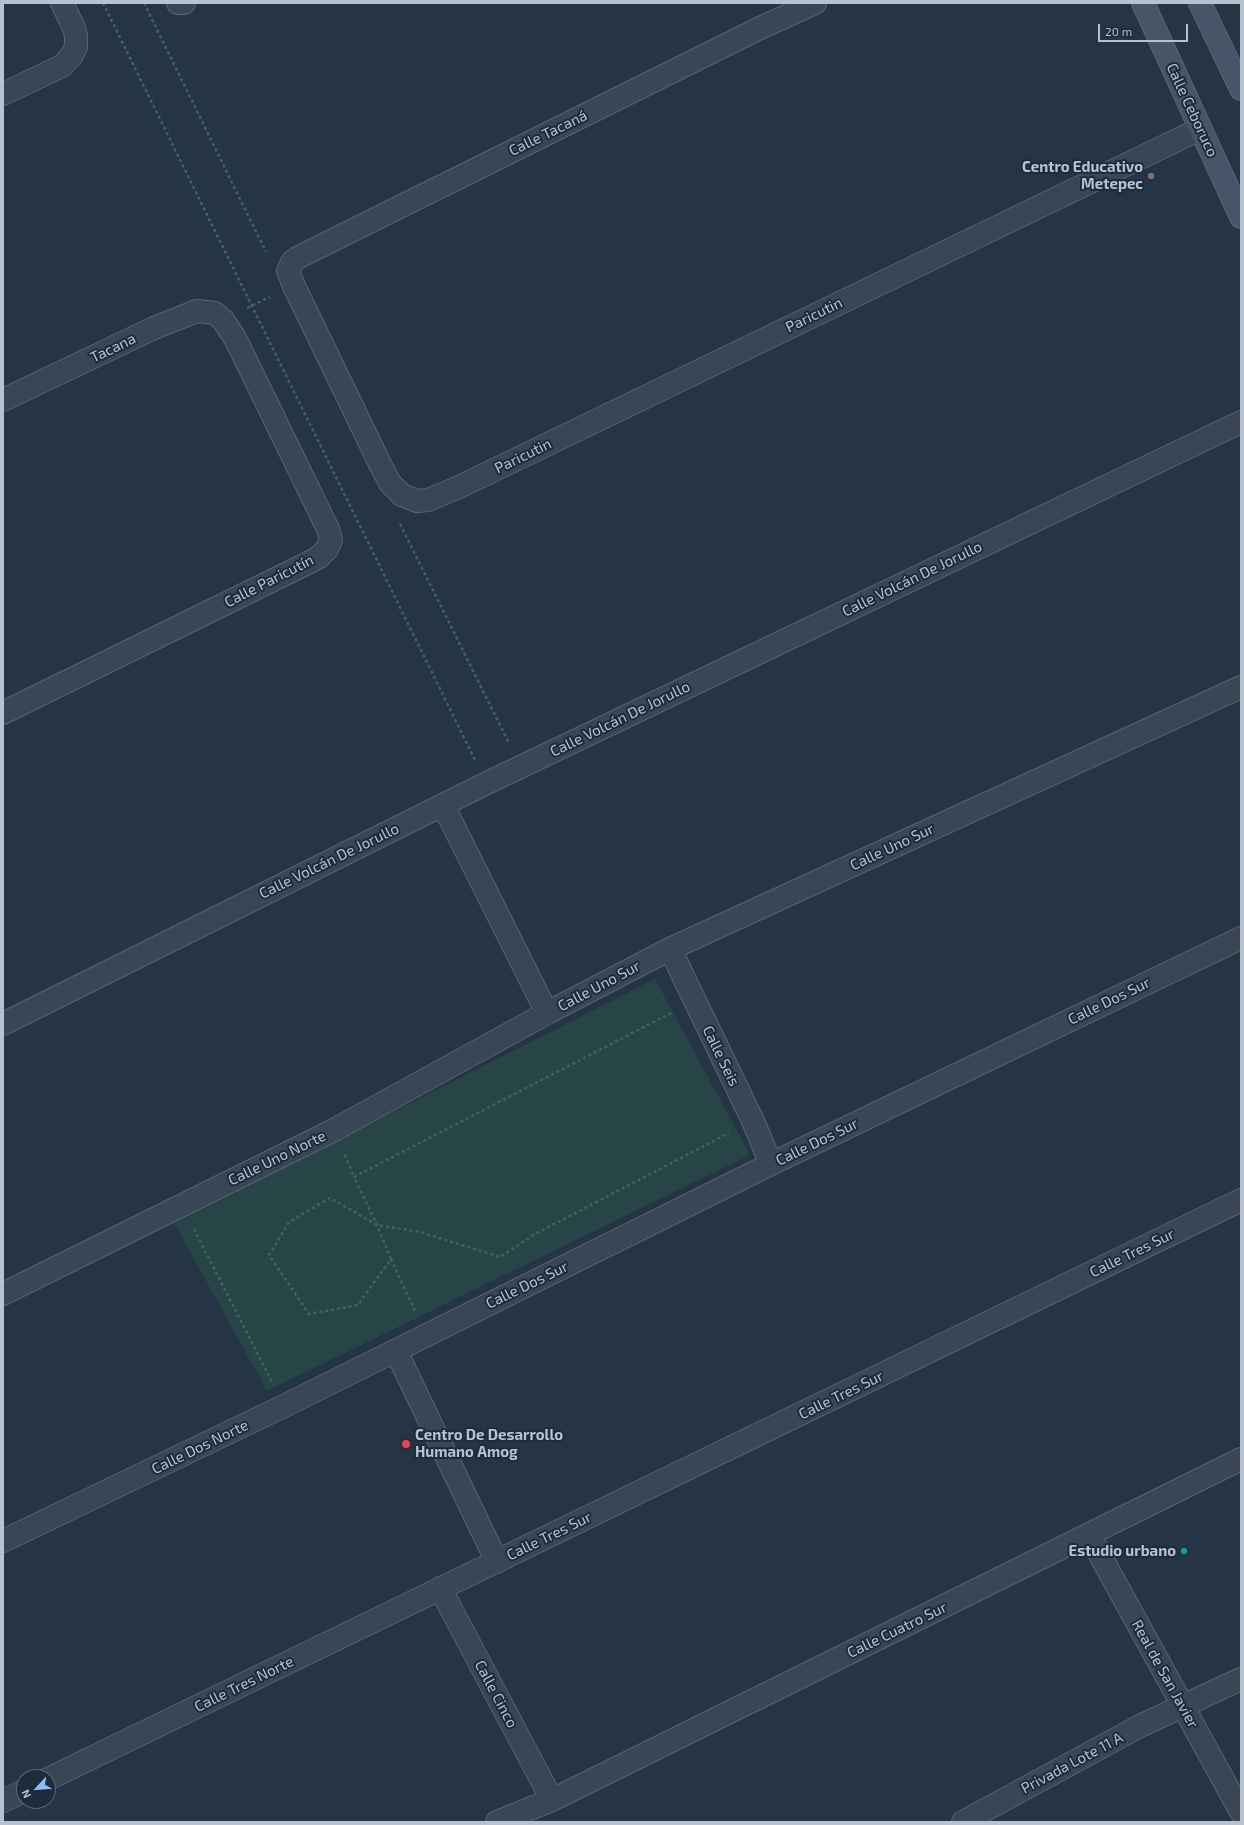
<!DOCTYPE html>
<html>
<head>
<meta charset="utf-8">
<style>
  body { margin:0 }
  #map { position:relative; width:1244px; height:1825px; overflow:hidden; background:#253546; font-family:"Exo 2",sans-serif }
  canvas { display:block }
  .frame { position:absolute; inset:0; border:4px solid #b8c1ce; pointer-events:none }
  .north { position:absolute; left:16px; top:1769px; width:40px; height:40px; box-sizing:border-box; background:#1e2b3b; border:1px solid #5c6776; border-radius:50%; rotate:244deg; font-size:11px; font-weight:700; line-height:16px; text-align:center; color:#b8c1ce }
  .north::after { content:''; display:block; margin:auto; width:14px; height:18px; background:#8cbeff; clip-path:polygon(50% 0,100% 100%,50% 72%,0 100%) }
  .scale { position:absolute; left:1098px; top:24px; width:90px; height:18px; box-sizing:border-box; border:2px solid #b8c1ce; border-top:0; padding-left:5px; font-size:12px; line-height:14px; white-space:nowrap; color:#b8c1ce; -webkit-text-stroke:3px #1e2b3b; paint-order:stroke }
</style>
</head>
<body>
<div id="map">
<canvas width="1244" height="1825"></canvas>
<div class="frame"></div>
<div class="north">N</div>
<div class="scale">20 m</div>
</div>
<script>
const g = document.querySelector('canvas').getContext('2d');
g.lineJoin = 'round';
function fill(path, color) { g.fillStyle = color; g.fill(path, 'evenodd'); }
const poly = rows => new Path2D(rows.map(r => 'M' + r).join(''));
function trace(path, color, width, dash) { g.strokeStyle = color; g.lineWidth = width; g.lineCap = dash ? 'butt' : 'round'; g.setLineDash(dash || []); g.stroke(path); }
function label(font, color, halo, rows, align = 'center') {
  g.font = font + ' "Exo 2",sans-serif'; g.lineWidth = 4; g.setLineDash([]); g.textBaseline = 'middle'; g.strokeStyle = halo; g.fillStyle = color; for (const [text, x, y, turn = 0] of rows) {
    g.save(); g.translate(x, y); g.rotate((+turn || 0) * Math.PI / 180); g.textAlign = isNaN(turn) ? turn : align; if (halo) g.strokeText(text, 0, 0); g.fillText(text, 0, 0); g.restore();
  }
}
const green = poly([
  [655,979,750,1155,267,1391,174,1223]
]);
const path = poly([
  [103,3,475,760],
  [144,3,266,252],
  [247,308,270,297],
  [400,524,509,743],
  [671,1013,354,1177,377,1225,391,1259,358,1305,309,1314,269,1255,289,1222,330,1198,377,1225,420,1232,500,1257,535,1234,729,1133],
  [345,1155,354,1177],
  [194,1229,272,1382],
  [391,1259,415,1311]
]);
const minor = poly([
  [178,3,184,3],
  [815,3,758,29,299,257,292,262,288,271,294,286,380,464,390,483,402,495,417,501,428,500,457,488,1200,129],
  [3,94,62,66,72,55,76,47,76,36,74,28,62,3],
  [3,400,154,328,197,311,215,313,223,320,235,338,328,529,331,540,327,549,319,557,310,562,3,713],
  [443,805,547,1013],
  [670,949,753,1121,771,1164],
  [3,1024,487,783,1241,422],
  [3,1294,334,1130,547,1013,670,949,1241,687],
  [396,1351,497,1562],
  [1089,1535,1241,1812],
  [3,1541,284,1406,771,1164,1241,938],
  [440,1588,552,1800],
  [48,1779,1241,1200],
  [3,1801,24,1791],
  [497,1822,552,1800,1241,1459],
  [963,1822,1140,1726,1241,1679]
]);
const secondary = poly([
  [1143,3,1241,217],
  [1200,3,1241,89]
]);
const markers = [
  [1151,176,4,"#8d6e63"],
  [406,1444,5,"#e0444e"],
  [1184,1551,4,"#0f9aa8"]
];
const streetNames = [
  ["Calle Ceboruco",1192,110,65],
  ["Calle Tacaná",548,133,-26],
  ["Paricutin",814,315,-26],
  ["Tacana",113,348,-26],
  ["Paricutin",523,456,-26],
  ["Calle Volcán De Jorullo",912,579,-26],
  ["Calle Paricutín",269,581,-27],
  ["Calle Volcán De Jorullo",620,719,-26],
  ["Calle Uno Sur",892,847,-25],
  ["Calle Volcán De Jorullo",329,861,-26],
  ["Calle Uno Sur",599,986,-28],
  ["Calle Dos Sur",1109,1001,-26],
  ["Calle Seis",721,1056,64],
  ["Calle Dos Sur",817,1142,-26],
  ["Calle Uno Norte",277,1158,-26],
  ["Calle Tres Sur",1132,1253,-26],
  ["Calle Dos Sur",527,1285,-26],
  ["Calle Tres Sur",841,1395,-26],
  ["Calle Dos Norte",200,1447,-26],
  ["Calle Tres Sur",549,1536,-26],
  ["Calle Cuatro Sur",897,1630,-26],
  ["Real de San Javier",1165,1674,61],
  ["Calle Tres Norte",244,1684,-26],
  ["Calle Cinco",496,1694,62],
  ["Privada Lote 11 A",1072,1763,-28]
];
const poiNames = [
  ["Centro Educativo",1143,167],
  ["Metepec",1143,184],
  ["Centro De Desarrollo",415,1435,"left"],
  ["Humano Amog",415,1452,"left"],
  ["Estudio urbano",1176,1551]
];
fill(green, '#274447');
trace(minor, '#586472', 24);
trace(secondary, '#586472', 24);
trace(path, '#466162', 2.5, [3, 3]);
trace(minor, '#3a4655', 22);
trace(secondary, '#485568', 22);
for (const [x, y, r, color] of markers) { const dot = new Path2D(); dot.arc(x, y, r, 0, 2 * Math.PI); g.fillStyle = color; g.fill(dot); trace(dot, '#1e2b3b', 1.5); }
label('15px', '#b8c1ce', '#1e2b3b', streetNames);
label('bold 15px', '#b8c1ce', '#1e2b3b', poiNames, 'right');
</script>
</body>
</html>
